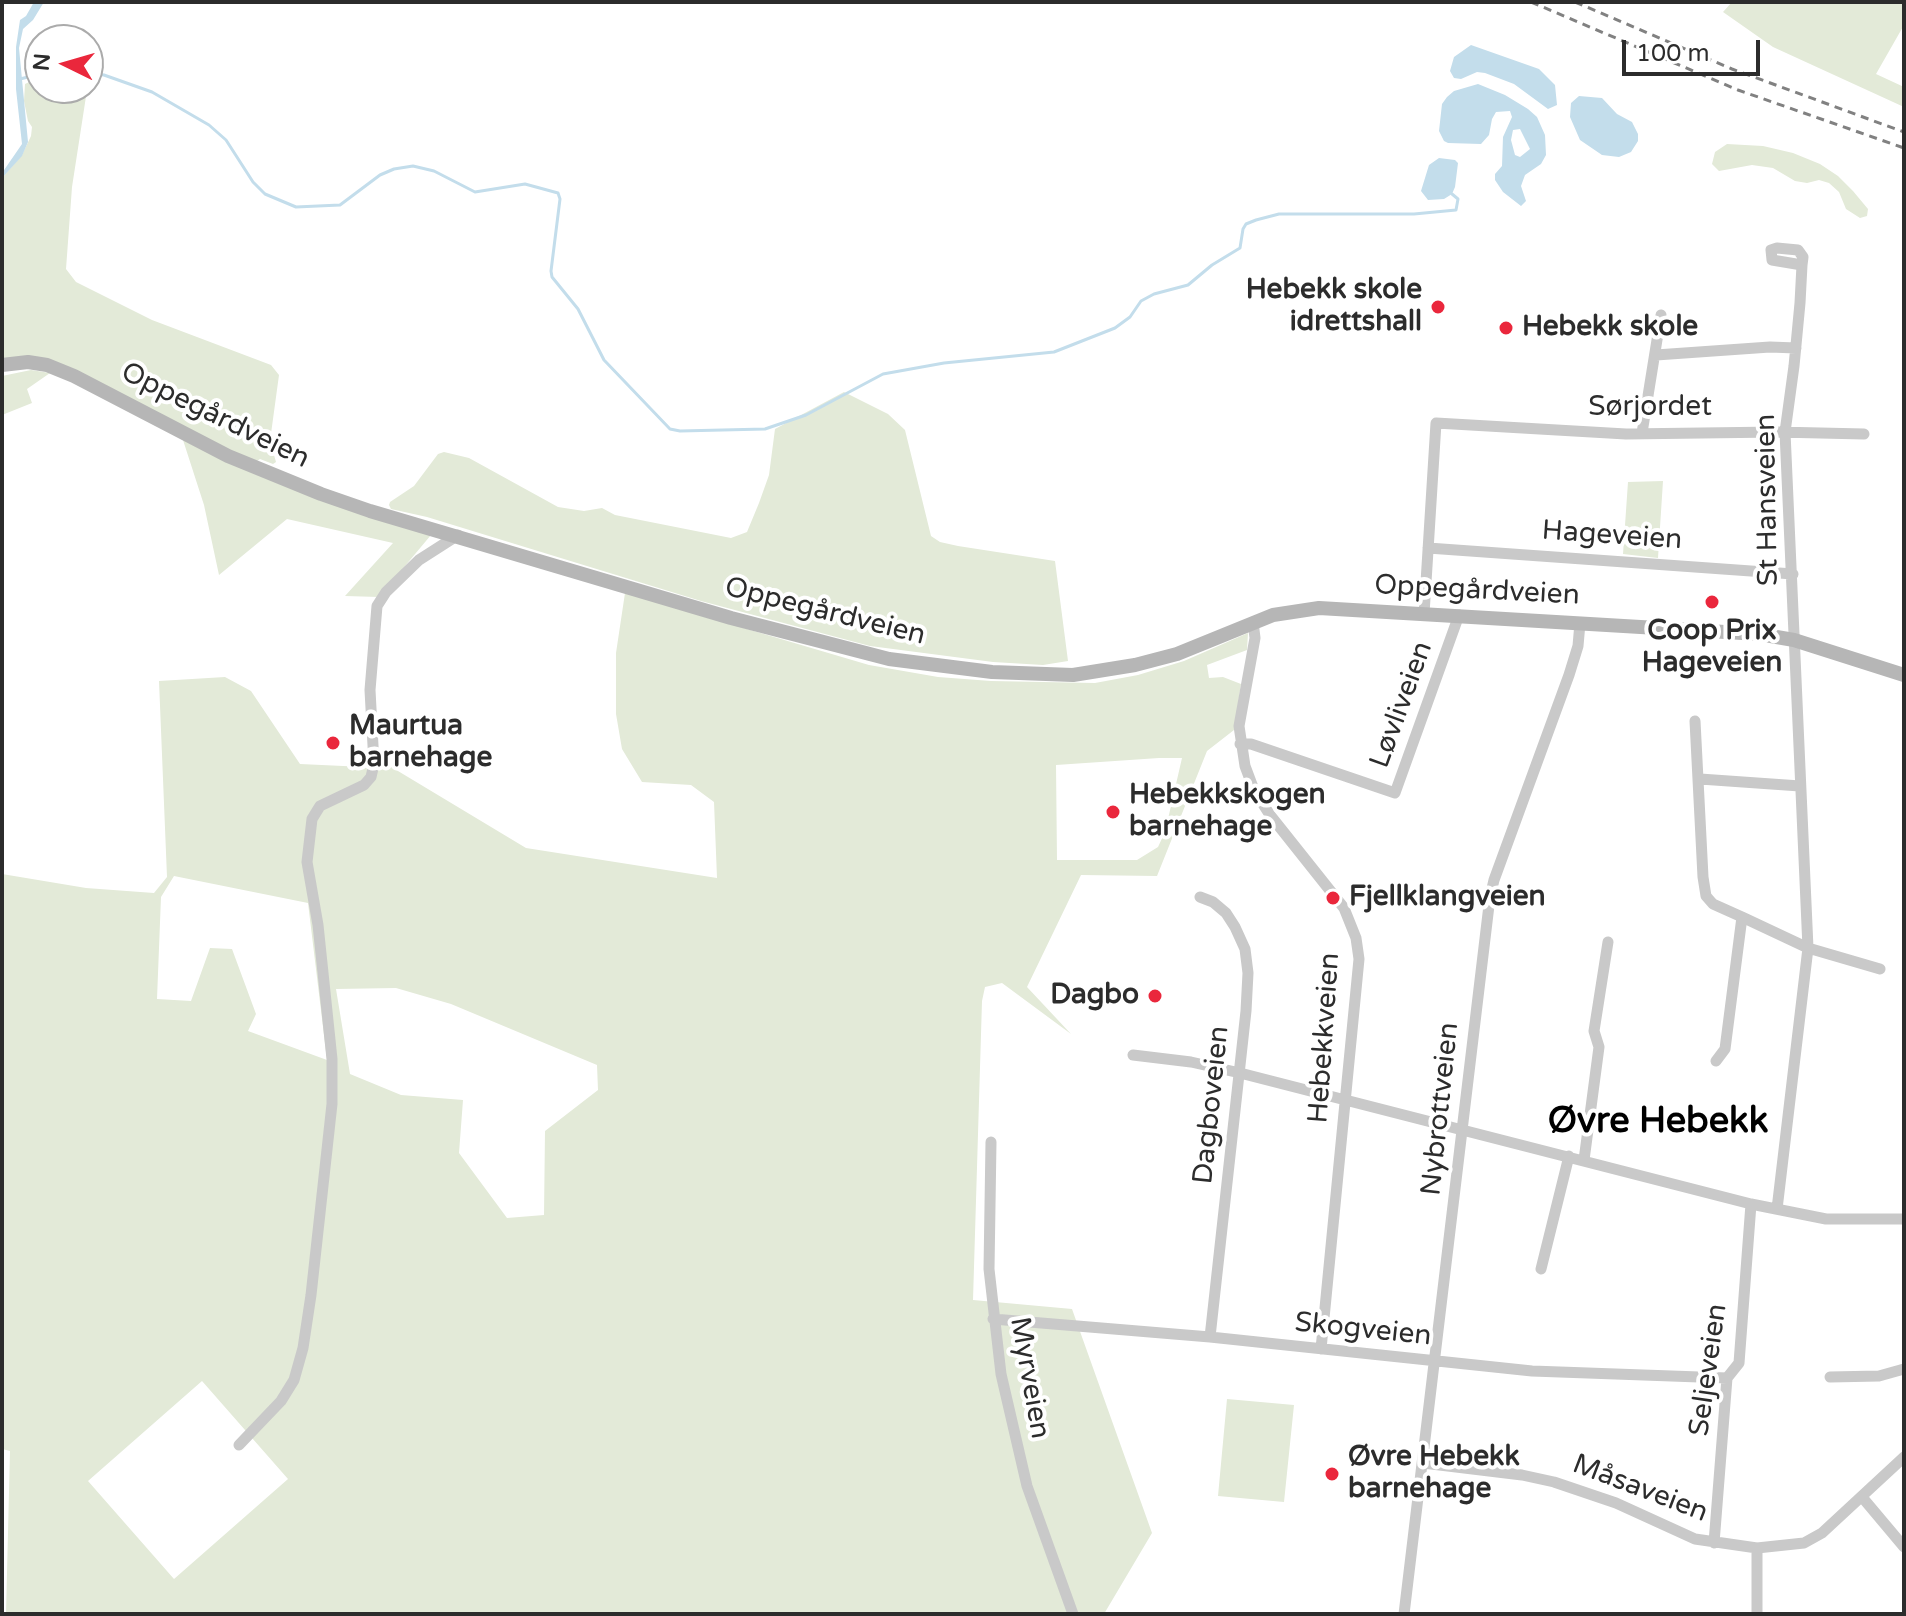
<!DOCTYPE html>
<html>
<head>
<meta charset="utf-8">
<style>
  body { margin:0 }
  #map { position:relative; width:1906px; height:1616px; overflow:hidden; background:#fff; font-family:"Varela Round",sans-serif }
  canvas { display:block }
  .frame { position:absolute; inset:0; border:4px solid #2c2c2c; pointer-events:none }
  .north { position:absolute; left:24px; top:24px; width:80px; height:80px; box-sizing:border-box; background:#fff; border:2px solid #ababab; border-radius:50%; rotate:275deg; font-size:22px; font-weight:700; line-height:32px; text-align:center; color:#2c2c2c }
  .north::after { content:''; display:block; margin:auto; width:28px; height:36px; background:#ea273c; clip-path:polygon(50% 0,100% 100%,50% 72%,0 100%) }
  .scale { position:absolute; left:1622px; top:40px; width:138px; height:36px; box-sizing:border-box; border:4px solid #2c2c2c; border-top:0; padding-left:10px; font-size:24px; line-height:28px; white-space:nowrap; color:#2c2c2c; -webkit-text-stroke:6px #fff; paint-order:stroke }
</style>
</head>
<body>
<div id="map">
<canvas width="1906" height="1616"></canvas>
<div class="frame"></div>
<div class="north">N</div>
<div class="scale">100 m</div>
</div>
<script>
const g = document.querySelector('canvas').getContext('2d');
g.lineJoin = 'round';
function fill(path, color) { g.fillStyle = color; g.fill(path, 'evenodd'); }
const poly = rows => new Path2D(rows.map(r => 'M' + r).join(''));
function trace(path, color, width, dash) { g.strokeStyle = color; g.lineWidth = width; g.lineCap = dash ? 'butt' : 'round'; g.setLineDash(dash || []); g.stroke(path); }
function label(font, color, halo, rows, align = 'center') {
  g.font = font + ' "Varela Round",sans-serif'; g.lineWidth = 8; g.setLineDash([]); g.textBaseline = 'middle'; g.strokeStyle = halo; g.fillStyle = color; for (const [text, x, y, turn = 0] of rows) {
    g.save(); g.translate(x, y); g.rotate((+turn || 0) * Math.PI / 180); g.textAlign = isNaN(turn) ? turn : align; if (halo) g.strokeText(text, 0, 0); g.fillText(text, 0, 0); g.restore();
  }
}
const green = poly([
  [1732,2,1904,2,1904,25,1876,74,1904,87,1904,107,1773,47,1723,12],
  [89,76,93,81,87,90,72,187,66,269,76,282,152,320,271,365,279,375,270,441,276,462,273,464,260,459,254,463,79,372,2,362,2,178,22,155,31,136,32,127,28,121,24,101,25,84,40,77,40,88,88,88],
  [1727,144,1763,146,1793,153,1820,164,1838,176,1853,191,1868,209,1867,216,1860,218,1846,209,1839,192,1829,183,1819,180,1807,183,1795,181,1773,168,1752,165,1719,171,1712,164,1715,152],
  [31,370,50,373,27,389,32,403,2,415,2,376],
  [844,392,888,414,905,430,931,536,940,542,958,546,1055,561,1068,661,1043,665,993,662,870,646,701,601,427,517,391,509,389,505,390,502,414,486,438,454,444,452,469,458,558,507,584,511,602,508,615,515,731,538,747,532,759,503,769,475,775,429],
  [183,440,431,535,379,597,345,596,393,543,287,519,219,575,204,505],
  [1663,481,1658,558,1623,554,1628,482],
  [625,593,869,665,938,677,991,681,1095,683,1138,675,1184,661,1248,633,1247,650,1207,665,1209,678,1223,677,1241,684,1234,730,1207,751,1157,876,1081,875,1027,987,1071,1034,1002,983,985,987,982,1001,973,1300,1072,1309,1152,1533,1104,1614,6,1614,10,1451,2,1449,2,874,86,888,154,893,167,877,159,681,225,677,251,691,300,764,365,767,383,762,526,848,717,878,714,802,691,785,642,782,622,749,616,714,616,653],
  [1159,758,1182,758,1165,832,1158,847,1137,860,1057,860,1056,765],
  [174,876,308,903,327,1060,248,1031,256,1014,232,949,210,948,191,1001,157,999,161,897],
  [396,988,451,1004,597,1065,598,1090,545,1131,544,1215,507,1218,459,1153,463,1100,401,1095,350,1074,336,989],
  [202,1381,288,1479,174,1579,88,1481],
  [1227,1399,1294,1405,1284,1502,1218,1496]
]);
const water = poly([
  [34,2,44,2,33,20,23,29,19,48,28,142,22,156,2,178,2,173,22,144,16,89,16,47,20,20,26,16],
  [1471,45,1539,69,1555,85,1557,105,1548,109,1514,84,1485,73,1477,72,1461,79,1454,78,1450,71,1454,57],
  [1478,84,1505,95,1528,109,1537,117,1545,135,1546,155,1541,164,1525,175,1521,186,1526,201,1521,206,1503,192,1495,180,1495,174,1502,166,1503,137,1512,117,1510,111,1496,112,1492,119,1489,135,1481,144,1448,143,1444,141,1439,131,1442,104,1447,97,1454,91],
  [1520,129,1530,149,1520,157,1515,155,1511,140,1513,130],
  [1579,96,1602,98,1617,114,1632,122,1638,134,1638,141,1631,152,1619,157,1602,155,1580,140,1570,117,1571,103],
  [1439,158,1455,160,1458,163,1455,187,1452,194,1444,199,1428,200,1421,191,1429,165]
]);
const stream = poly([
  [88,74,104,75,152,92,209,125,226,140,253,182,265,194,296,207,340,205,380,175,394,169,413,166,434,171,475,192,525,184,558,193,560,199,551,271,552,277,578,309,604,360,670,429,680,431,765,429,806,415,883,374,944,363,1054,352,1115,328,1130,317,1141,301,1154,294,1188,285,1212,265,1240,248,1243,229,1246,224,1256,220,1279,214,1414,214,1456,210,1458,199,1452,194],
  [20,79,40,74]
]);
const street = poly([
  [1656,355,1770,347,1796,348],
  [1642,433,1661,315],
  [1428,548,1793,574],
  [1424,614,1436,423,1626,434,1777,432,1864,434],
  [1253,622,1255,638,1239,726,1245,766,1254,790,1270,815,1344,908,1356,938,1359,959,1321,1349],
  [1695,721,1703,877,1706,896,1713,904,1742,917,1725,1049,1716,1061],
  [1240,744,1251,744,1395,793,1459,615],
  [1700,779,1800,786],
  [1200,897,1213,902,1226,913,1235,927,1245,949,1248,973,1246,1011,1210,1337],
  [1742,917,1808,948,1880,969],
  [1133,1055,1191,1062,1240,1073,1751,1204,1826,1219,1904,1219],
  [991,1142,989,1269,1001,1374,1027,1486,1073,1614],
  [1584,1160,1599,1047,1594,1031,1608,942],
  [1777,1209,1808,948,1785,432,1794,366,1800,303,1802,265,1803,257,1798,250,1777,248,1771,250,1772,260,1802,265],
  [1541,1269,1569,1156],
  [993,1319,1210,1337,1532,1371,1727,1378],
  [1830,1377,1879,1376,1904,1369],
  [239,1445,281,1401,294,1380,303,1348,311,1295,332,1104,332,1059,318,925,307,862,312,819,320,806,364,785,371,777,374,764,370,690,377,606,386,592,419,560,458,535],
  [1423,1463,1522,1475,1554,1482,1616,1503,1695,1539,1757,1548,1804,1543,1822,1533,1904,1457],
  [1862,1497,1904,1547],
  [1714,1543,1727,1378,1739,1363,1751,1204],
  [1757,1548,1757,1614],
  [1404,1614,1490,897,1494,880,1569,675,1578,646,1580,623]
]);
const secondary = poly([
  [2,365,28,362,47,365,74,376,228,456,321,494,370,511,731,618,889,659,992,672,1073,675,1135,665,1177,654,1273,615,1319,608,1759,634,1794,640,1904,675]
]);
const rail = poly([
  [1531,2,1738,90,1904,148],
  [1575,2,1732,69,1904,132]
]);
const markers = [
  [1438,307,8,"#ea273c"],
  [1506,328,8,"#ea273c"],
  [1712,602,8,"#ea273c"],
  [333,743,8,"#ea273c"],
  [1113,812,8,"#ea273c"],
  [1333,898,8,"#ea273c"],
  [1155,996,8,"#ea273c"],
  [1332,1474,8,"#ea273c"]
];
const poiNames = [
  ["Hebekk skole",1422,291,"right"],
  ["idrettshall",1422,323,"right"],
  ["Hebekk skole",1522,328],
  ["Coop Prix",1712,632,"center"],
  ["Hageveien",1712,664,"center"],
  ["Maurtua",349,727],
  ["barnehage",349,759],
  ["Hebekkskogen",1129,796],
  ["barnehage",1129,828],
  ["Fjellklangveien",1349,898],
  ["Dagbo",1139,996,"right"],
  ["Øvre Hebekk",1348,1458],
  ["barnehage",1348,1490]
];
const streetNames = [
  ["Sørjordet",1650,408],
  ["Oppegårdveien",215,416,26],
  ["St Hansveien",1768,500,-91],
  ["Hageveien",1612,536,4],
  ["Oppegårdveien",1477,591,3],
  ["Oppegårdveien",825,612,14],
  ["Løvliveien",1402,705,-70],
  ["Hebekkveien",1325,1038,-86],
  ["Dagboveien",1212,1105,-84],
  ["Nybrottveien",1441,1109,-84],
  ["Skogveien",1363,1330,6],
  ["Seljeveien",1709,1370,-82],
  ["Myrveien",1029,1378,80],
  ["Måsaveien",1640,1489,21]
];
const districtNames = [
  ["Øvre Hebekk",1658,1123]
];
fill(green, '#e3ead8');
fill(water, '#c3ddeb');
trace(stream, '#c3ddeb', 3);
trace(street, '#c9c9c9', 11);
trace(secondary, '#b6b6b6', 14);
trace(rail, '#818181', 3, [8, 6]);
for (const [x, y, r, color] of markers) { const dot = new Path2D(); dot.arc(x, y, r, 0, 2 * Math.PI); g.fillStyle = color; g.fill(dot); trace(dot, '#fff', 3); }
label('bold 28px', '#2c2c2c', '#fff', poiNames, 'left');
label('28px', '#2c2c2c', '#fff', streetNames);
label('bold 36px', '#000', '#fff', districtNames);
</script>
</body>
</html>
